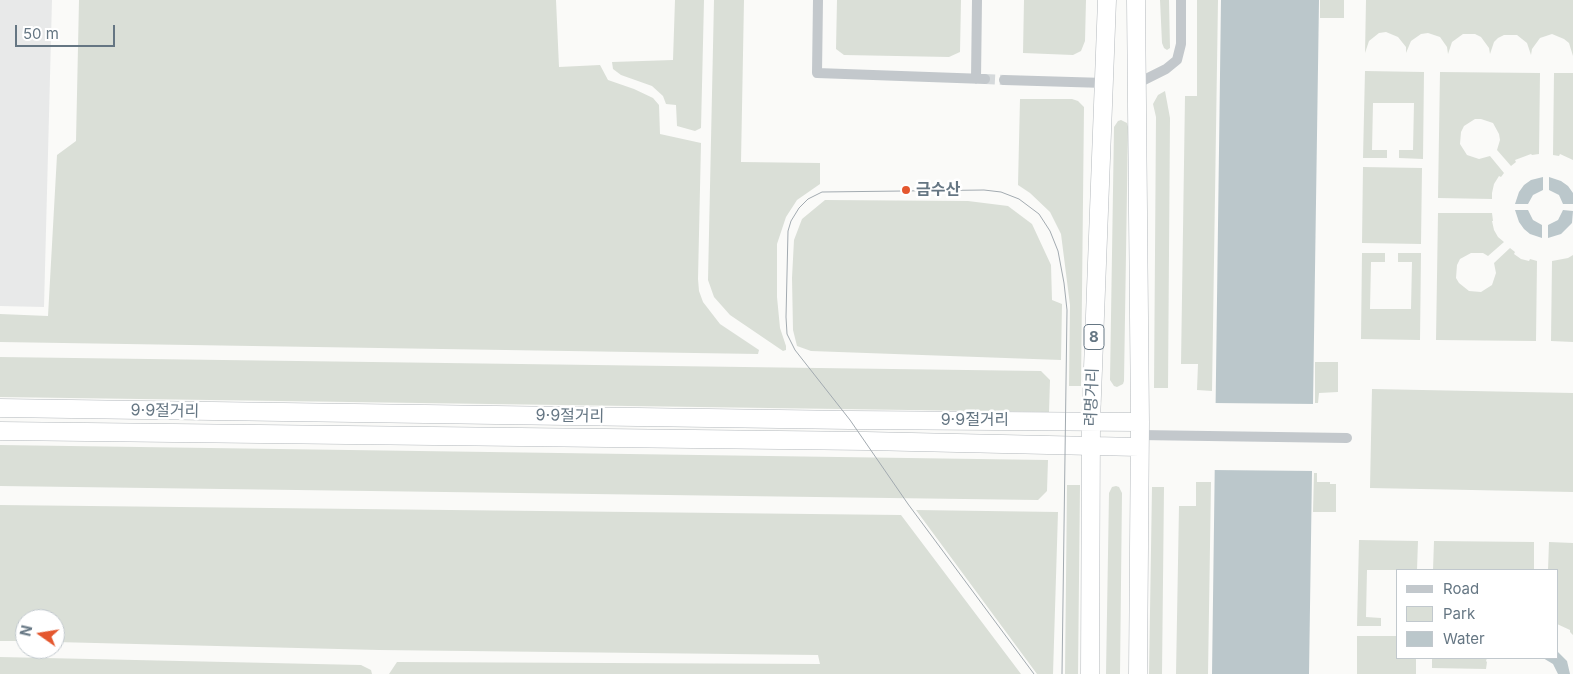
<!DOCTYPE html>
<html>
<head>
<meta charset="utf-8">
<style>
  body { margin:0 }
  #map { position:relative; width:1573px; height:674px; overflow:hidden; background:#fafaf8; font-family:Inter,sans-serif }
  canvas { display:block }
  .legend { position:absolute; left:1396px; top:569px; width:162px; height:90px; box-sizing:border-box; background:#fff; border:1px solid #c1c8cd; margin:0; padding:6px 9px; list-style:none; font-size:15px; color:#657683 }
  .legend li { display:flex; align-items:center; gap:10px; height:25px }
  .legend b { width:25px; border:1px solid #c1c8cd }
  .north { position:absolute; left:15px; top:609px; width:50px; height:50px; box-sizing:border-box; background:#fff; border:1px solid #c1c8cd; border-radius:50%; rotate:283deg; font-size:14px; font-weight:700; line-height:20px; text-align:center; color:#657683 }
  .north::after { content:''; display:block; margin:auto; width:18px; height:22px; background:#e4572e; clip-path:polygon(50% 0,100% 100%,50% 72%,0 100%) }
  .scale { position:absolute; left:15px; top:25px; width:100px; height:22px; box-sizing:border-box; border:2px solid #657683; border-top:0; padding-left:6px; font-size:15px; line-height:18px; white-space:nowrap; color:#657683; -webkit-text-stroke:4px #fff; paint-order:stroke }
</style>
</head>
<body>
<div id="map">
<canvas width="1573" height="674"></canvas>
<ul class="legend">
<li><b style="height:6px;background:#c3c8cc"></b>Road</li>
<li><b style="height:14px;background:#dadfd7"></b>Park</li>
<li><b style="height:14px;background:#bbc7cb"></b>Water</li>
</ul>
<div class="north">N</div>
<div class="scale">50 m</div>
</div>
<script>
const g = document.querySelector('canvas').getContext('2d');
g.lineJoin = 'round';
function fill(path, color) { g.fillStyle = color; g.fill(path, 'evenodd'); }
const poly = rows => new Path2D(rows.map(r => 'M' + r).join(''));
function trace(path, color, width, dash) { g.strokeStyle = color; g.lineWidth = width; g.lineCap = dash ? 'butt' : 'round'; g.setLineDash(dash || []); g.stroke(path); }
function label(font, color, halo, rows, align = 'center') {
  g.font = font + ' Inter,"Noto Sans KR",sans-serif'; g.lineWidth = 5; g.setLineDash([]); g.textBaseline = 'middle'; g.strokeStyle = halo; g.fillStyle = color; for (const [text, x, y, turn = 0] of rows) {
    g.save(); g.translate(x, y); g.rotate((+turn || 0) * Math.PI / 180); g.textAlign = isNaN(turn) ? turn : align; if (halo) g.strokeText(text, 0, 0); g.fillText(text, 0, 0); g.restore();
  }
}
const built = poly([
  [0,0,52,0,44,307,0,306]
]);
const green = poly([
  [79,0,556,0,559,67,600,65,608,80,634,89,653,98,659,105,660,134,701,143,698,279,699,291,703,302,720,324,759,350,758,354,0,342,0,314,48,316,57,155,76,141],
  [675,0,704,0,701,128,695,131,677,126,676,105,666,104,663,96,652,86,621,75,613,69,612,62,673,60],
  [714,0,744,0,741,162,820,163,820,184,797,200,786,217,777,244,777,297,780,328,786,346,786,350,783,351,730,315,714,297,708,280],
  [837,0,961,0,960,52,949,57,844,55,836,49],
  [1024,0,1086,0,1085,41,1081,51,1073,55,1023,53],
  [1160,0,1169,0,1170,48,1167,50,1164,48,1162,43],
  [1197,0,1218,0,1212,391,1197,390,1198,364,1181,364,1185,96,1197,96],
  [1320,0,1344,0,1344,18,1320,18],
  [1366,0,1573,0,1573,56,1569,43,1564,39,1552,34,1540,38,1532,49,1531,55,1527,43,1517,35,1504,35,1498,38,1494,42,1490,54,1489,48,1481,37,1475,34,1463,34,1452,42,1448,54,1447,47,1440,37,1428,33,1421,34,1411,41,1406,53,1406,47,1398,37,1386,32,1379,33,1369,41,1365,53],
  [1365,71,1424,72,1423,159,1399,158,1399,150,1413,150,1414,103,1373,103,1372,150,1387,150,1387,158,1363,158],
  [1440,72,1540,73,1539,154,1532,155,1531,154,1515,160,1516,162,1511,166,1497,150,1500,140,1499,134,1493,123,1481,119,1475,119,1464,126,1461,132,1460,144,1467,155,1479,159,1490,156,1504,173,1501,177,1499,176,1494,184,1492,193,1492,199,1438,198],
  [1554,73,1573,73,1573,160,1560,154,1559,156,1553,155],
  [1165,91,1170,118,1168,388,1154,388,1156,117,1153,104,1158,95],
  [1020,99,1072,99,1078,101,1084,107,1081,386,1069,386,1070,305,1061,234,1050,212,1030,193,1018,185],
  [1121,120,1127,123,1128,127,1124,381,1123,384,1117,387,1114,386,1110,380,1114,127,1118,121],
  [1363,167,1422,168,1421,244,1362,243],
  [825,200,968,201,1008,206,1032,224,1051,265,1052,300,1062,304,1061,360,811,351,797,346,793,330,792,278,794,240,802,219],
  [1438,213,1492,213,1493,221,1492,221,1494,230,1498,237,1504,242,1488,256,1483,253,1471,253,1460,259,1457,265,1456,278,1459,283,1469,291,1481,292,1492,285,1496,273,1494,263,1510,248,1515,252,1514,254,1521,259,1529,261,1530,259,1537,261,1536,341,1436,340],
  [1362,253,1385,253,1385,262,1371,262,1370,309,1411,309,1412,262,1398,262,1398,253,1421,253,1420,340,1361,339],
  [1573,255,1573,342,1551,341,1552,261,1568,258],
  [0,357,1041,371,1050,380,1049,412,0,397],
  [1315,362,1338,362,1338,392,1319,393,1318,403,1315,403],
  [1372,389,1573,393,1573,492,1370,488],
  [0,445,1048,460,1047,491,1038,500,0,486],
  [1314,473,1317,473,1317,482,1330,482,1330,484,1336,484,1336,512,1313,512],
  [1196,482,1211,482,1208,674,1176,674,1179,506,1196,506],
  [1067,485,1080,485,1078,674,1065,674],
  [1116,486,1119,487,1122,493,1120,674,1106,674,1109,493,1112,487],
  [1152,487,1164,487,1162,674,1149,674],
  [0,505,901,515,1021,674,389,674,397,662,820,664,818,655,379,650,55,642,55,619,25,619,25,641,0,641],
  [916,510,1058,512,1053,674,1037,674],
  [1359,540,1418,541,1417,570,1367,570,1366,617,1381,618,1381,626,1357,626],
  [1434,541,1534,542,1534,570,1433,570],
  [1549,542,1573,543,1573,635,1570,632,1570,630,1557,624,1557,570,1548,570],
  [1357,636,1397,636,1397,658,1416,658,1416,674,1357,674],
  [0,657,361,665,371,670,372,674,0,674],
  [1432,658,1487,658,1486,661,1487,662,1486,669,1432,668]
]);
const water = poly([
  [1221,0,1319,0,1309,674,1212,674],
  [1543,177,1543,190,1533,195,1528,204,1515,204,1519,192,1524,185,1531,180],
  [1549,177,1561,181,1568,186,1573,193,1573,204,1563,204,1559,195,1549,190],
  [1515,210,1528,210,1533,220,1542,225,1542,238,1530,234,1524,229,1519,222],
  [1563,210,1573,211,1572,223,1561,234,1548,238,1548,225,1558,220],
  [1557,651,1567,661,1570,674,1558,674,1553,664,1543,658,1557,658]
]);
const pier = poly([
  [1213,403,1316,404,1315,471,1212,470]
]);
const minorTunnel = poly([
  [985,79,1004,80]
]);
const minor = poly([
  [818,0,817,73,985,79],
  [976,79,977,0],
  [1004,80,1105,83],
  [1136,84,1166,69,1177,60,1181,44,1181,0],
  [1139,435,1347,438]
]);
const trunk = poly([
  [1136,0,1140,422,1138,674],
  [0,408,850,420,1140,422],
  [0,431,866,441,1139,447],
  [1090,674,1091,421,1107,0]
]);
const tram = poly([
  [1034,674,908,504,850,420,795,350,787,334,786,317,788,231,791,221,799,208,808,199,822,192,984,190,1001,192,1019,199,1039,214,1050,231,1058,251,1064,283,1067,310,1062,674]
]);
const markers = [
  [906,190,5,"#e4572e"]
];
const shields = [
  [1094,337,20]
];
const shieldNames = [
  ["8",1094,337]
];
const poiNames = [
  ["금수산",916,190]
];
const streetNames = [
  ["려명거리",1092,397,-88],
  ["9·9절거리",165,411,1],
  ["9·9절거리",570,416,1],
  ["9·9절거리",975,420]
];
fill(built, '#e8e9e9');
fill(green, '#dadfd7');
fill(water, '#bbc7cb');
fill(pier, '#fafaf8');
trace(minorTunnel, '#d5d9db', 10, [10, 5]);
trace(trunk, '#b4b9bd', 19);
trace(minor, '#c3c8cc', 10);
trace(trunk, '#fff', 18);
trace(tram, '#a2aab0', 1);
for (const [x, y, r, color] of markers) { const dot = new Path2D(); dot.arc(x, y, r, 0, 2 * Math.PI); g.fillStyle = color; g.fill(dot); trace(dot, '#fff', 2); }
for (const [x, y, w] of shields) { const box = new Path2D(); box.roundRect(x - w / 2, y - 12.5, w, 25, 4); g.fillStyle = '#fff'; g.fill(box); trace(box, '#657683', 1); }
label('bold 15px', '#657683', null, shieldNames);
label('bold 16px', '#657683', '#fff', poiNames, 'left');
label('16px', '#657683', '#fff', streetNames);
</script>
</body>
</html>
